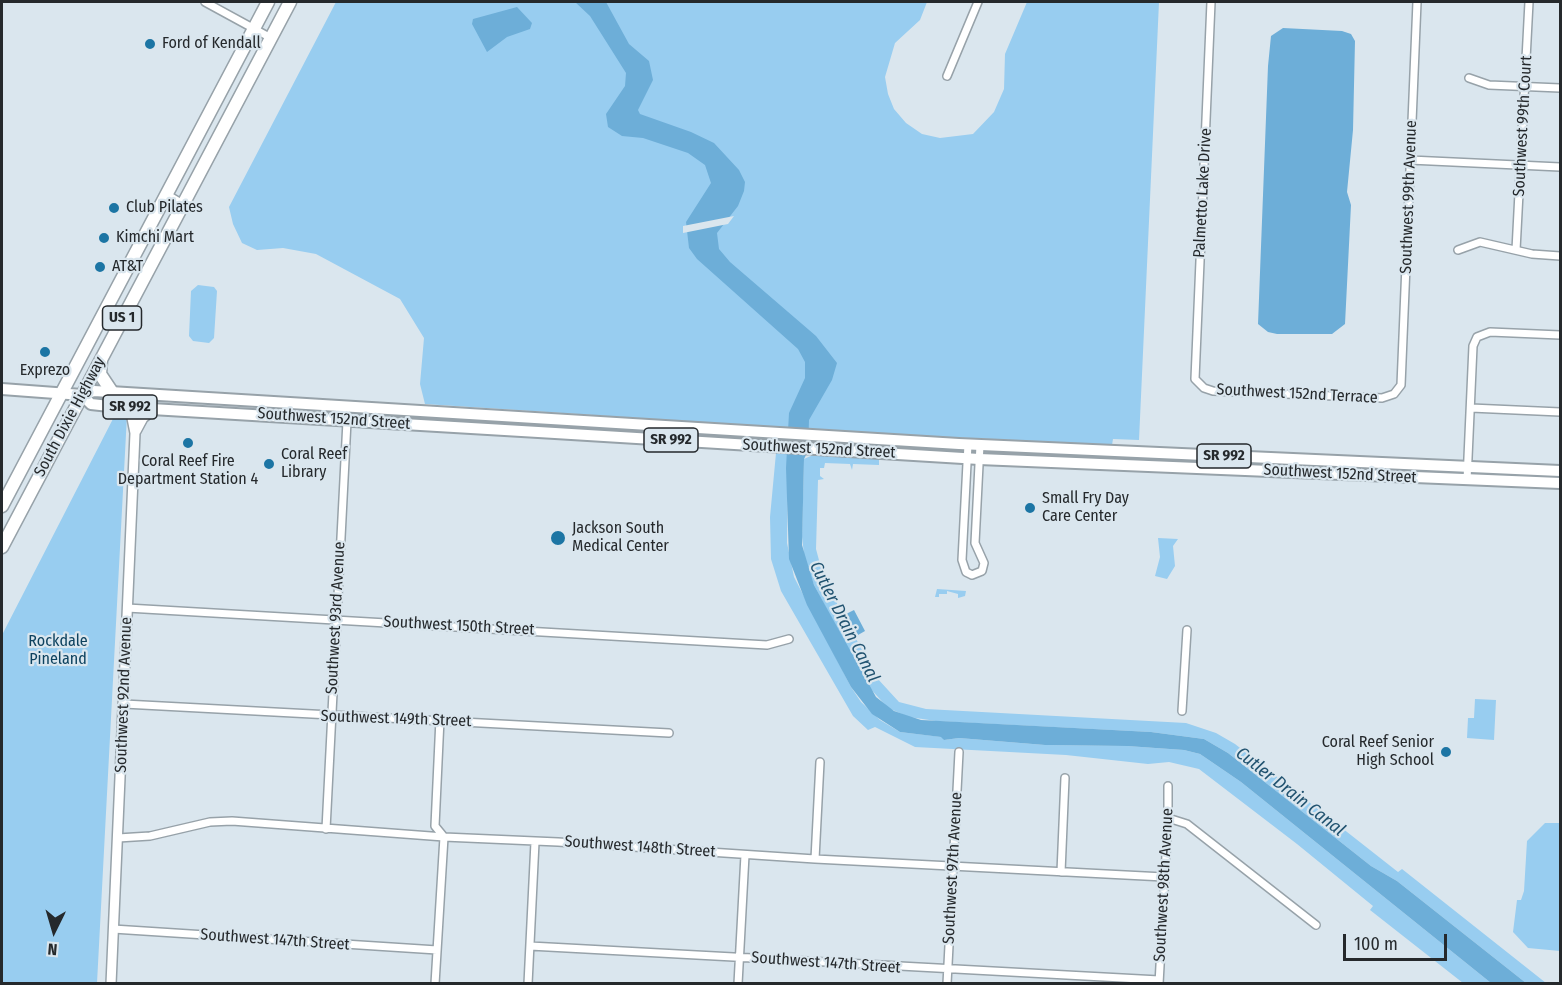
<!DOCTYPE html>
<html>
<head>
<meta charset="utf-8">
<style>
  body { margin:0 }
  #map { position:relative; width:1562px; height:985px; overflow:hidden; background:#dae6ee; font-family:"Fira Sans Condensed",sans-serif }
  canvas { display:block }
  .frame { position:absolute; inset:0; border:3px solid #25292c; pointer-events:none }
  .north { position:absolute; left:24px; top:901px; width:60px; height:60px; -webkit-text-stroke:4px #dae6ee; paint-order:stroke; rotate:185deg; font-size:16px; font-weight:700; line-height:24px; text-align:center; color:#25292c }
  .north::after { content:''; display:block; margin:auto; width:21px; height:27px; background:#25292c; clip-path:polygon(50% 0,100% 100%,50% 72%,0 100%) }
  .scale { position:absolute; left:1343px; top:934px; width:104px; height:27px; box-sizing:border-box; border:3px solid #25292c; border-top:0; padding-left:8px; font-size:18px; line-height:21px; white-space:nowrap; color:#25292c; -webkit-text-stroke:4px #dae6ee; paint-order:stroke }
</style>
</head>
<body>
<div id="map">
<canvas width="1562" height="985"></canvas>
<div class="frame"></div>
<div class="north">N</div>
<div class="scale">100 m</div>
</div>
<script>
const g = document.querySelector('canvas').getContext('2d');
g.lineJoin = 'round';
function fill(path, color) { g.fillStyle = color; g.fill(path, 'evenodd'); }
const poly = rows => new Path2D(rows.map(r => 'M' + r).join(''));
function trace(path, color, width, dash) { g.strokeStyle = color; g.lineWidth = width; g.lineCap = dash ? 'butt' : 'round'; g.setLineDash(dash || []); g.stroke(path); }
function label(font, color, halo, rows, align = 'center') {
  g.font = font + ' "Fira Sans Condensed",sans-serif'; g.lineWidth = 4.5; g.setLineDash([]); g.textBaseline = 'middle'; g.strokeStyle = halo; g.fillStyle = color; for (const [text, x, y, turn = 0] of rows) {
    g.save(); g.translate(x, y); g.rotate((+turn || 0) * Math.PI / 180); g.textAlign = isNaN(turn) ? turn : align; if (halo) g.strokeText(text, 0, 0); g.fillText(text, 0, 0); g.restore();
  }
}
const green = poly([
  [336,2,927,2,920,20,895,43,885,77,888,94,894,109,906,123,922,134,940,138,973,134,994,112,1004,89,1005,54,1027,2,1159,2,1139,440,1113,439,1112,445,868,433,425,404,420,384,424,338,400,299,316,254,283,248,257,250,242,243,233,224,229,207],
  [198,285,214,287,217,291,214,338,209,343,193,341,189,336,191,291],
  [116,413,127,415,97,983,2,983,2,635],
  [776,453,787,454,788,458,787,543,794,577,851,687,861,702,880,720,900,732,942,737,944,740,959,738,1045,745,1127,746,1184,750,1200,754,1241,782,1491,983,1463,983,1370,910,1373,906,1297,844,1199,769,1169,762,1148,764,1066,755,915,747,875,727,868,730,853,716,781,591,771,559,770,517],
  [813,455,879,459,879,465,853,464,852,470,850,464,825,463,824,468,820,468,820,476,824,479,818,480,816,549,824,579,877,678,899,702,926,709,1186,723,1216,733,1235,744,1398,872,1402,869,1546,983,1526,983,1397,881,1371,866,1228,753,1204,739,1151,732,936,721,909,717,888,708,868,686,814,585,805,562,802,537,804,459],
  [1158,538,1178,539,1173,546,1175,566,1167,579,1155,576,1160,557],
  [937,589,966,591,965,596,958,598,958,594,947,591,947,594,939,594,939,597,935,597],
  [1475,699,1496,700,1494,740,1467,738,1468,718,1474,718],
  [1545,823,1560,823,1560,951,1528,948,1513,932,1517,900,1521,900,1524,891,1527,841]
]);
const water = poly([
  [575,2,606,2,629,44,649,61,653,80,638,110,640,114,691,132,714,143,739,170,745,182,744,191,738,206,717,233,719,249,730,262,816,336,837,363,832,380,809,420,808,451,804,459,802,545,814,585,876,697,894,711,921,720,1151,732,1204,739,1228,753,1371,866,1397,881,1526,983,1491,983,1241,782,1200,754,1184,750,1127,746,1045,745,959,738,944,740,941,737,900,732,872,714,851,687,807,605,789,559,786,468,789,413,805,378,805,362,798,349,697,259,689,248,686,222,711,183,705,165,688,153,643,138,622,136,608,127,606,114,625,86,626,73,590,16],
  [517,7,532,23,530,29,507,37,487,52,472,24,473,19],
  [1283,28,1342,31,1351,34,1355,41,1353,130,1347,192,1351,205,1345,324,1332,334,1277,334,1268,332,1258,324,1268,66,1271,36],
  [854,610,865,631,858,635,846,614]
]);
const pier = poly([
  [734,216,728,224,683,233,683,226]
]);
const minor = poly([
  [205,2,271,38],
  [1211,2,1195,379,1204,388,1213,391,1382,398,1394,394,1401,385,1417,2],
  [947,76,978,2],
  [1469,78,1489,85,1560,88],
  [1410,160,1560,167],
  [166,194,183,204],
  [1458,250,1480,242,1532,254,1560,256],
  [1516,250,1529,2],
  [1471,408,1560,412],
  [968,444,962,560,966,572,972,575,982,571,984,563,975,543,980,445],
  [1467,480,1473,346,1477,337,1490,332,1560,335],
  [127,608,767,645,789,639],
  [124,704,669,733],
  [1182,711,1187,630],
  [1168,818,1187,824,1316,925],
  [326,829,347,421,345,407],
  [118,838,150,836,210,822,232,821,444,837,558,842,815,859,1164,877],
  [815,859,820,762],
  [1061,872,1065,778],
  [113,929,437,950],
  [530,946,1159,980],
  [435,984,444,837,435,826,440,719],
  [528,984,535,842],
  [738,984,745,855],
  [947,984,959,752],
  [1159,984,1168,818,1168,786]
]);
const tertiary = poly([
  [136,431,143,418,154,409],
  [111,984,135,433,130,408]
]);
const secondary = poly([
  [2,389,82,395]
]);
const primary = poly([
  [1560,471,959,444,94,391,82,395,91,404,118,407,555,433,979,459,1560,483]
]);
const trunk = poly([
  [101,361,100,374,112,392],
  [2,506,268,2],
  [2,547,290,2]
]);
const markers = [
  [150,44,6,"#1c75a4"],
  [114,208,6,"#1c75a4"],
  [104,238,6,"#1c75a4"],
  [100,267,6,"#1c75a4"],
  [45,352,6,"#1c75a4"],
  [188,443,6,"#1c75a4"],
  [269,464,6,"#1c75a4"],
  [1030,508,6,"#1c75a4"],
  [558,538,8,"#1c75a4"],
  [1446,752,6,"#1c75a4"]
];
const shields = [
  [122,318,39],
  [130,407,54],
  [671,440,54],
  [1224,456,54]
];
const shieldNames = [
  ["US 1",122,318],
  ["SR 992",130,407],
  ["SR 992",671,440],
  ["SR 992",1224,456]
];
const poiNames = [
  ["Ford of Kendall",162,44],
  ["Club Pilates",126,208],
  ["Kimchi Mart",116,238],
  ["AT&T",112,267],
  ["Exprezo",45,371,"center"],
  ["Coral Reef",281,455],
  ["Library",281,473],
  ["Coral Reef Fire",188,462,"center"],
  ["Department Station 4",188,480,"center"],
  ["Small Fry Day",1042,499],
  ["Care Center",1042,517],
  ["Jackson South",572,529],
  ["Medical Center",572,547],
  ["Coral Reef Senior",1434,743,"right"],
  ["High School",1434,761,"right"]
];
const streetNames = [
  ["Southwest 99th Court",1523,126,-87],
  ["Palmetto Lake Drive",1203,193,-87],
  ["Southwest 99th Avenue",1409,197,-88],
  ["Southwest 152nd Terrace",1297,394,3],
  ["South Dixie Highway",70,417,-62],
  ["Southwest 152nd Street",334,419,4],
  ["Southwest 152nd Street",819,449,3],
  ["Southwest 152nd Street",1340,474,3],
  ["Southwest 93rd Avenue",336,618,-87],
  ["Southwest 150th Street",459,626,3],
  ["Southwest 92nd Avenue",124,695,-88],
  ["Southwest 149th Street",396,719,2],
  ["Southwest 148th Street",640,847,4],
  ["Southwest 97th Avenue",953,868,-87],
  ["Southwest 98th Avenue",1164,885,-87],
  ["Southwest 147th Street",275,940,4],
  ["Southwest 147th Street",826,963,4]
];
const parkNames = [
  ["Rockdale",58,642],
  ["Pineland",58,660]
];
const waterNames = [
  ["Cutler Drain Canal",844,622,63],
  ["Cutler Drain Canal",1290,792,38]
];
fill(green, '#98cdf0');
fill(water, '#6daed8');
fill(pier, '#dae6ee');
trace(minor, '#97a2a9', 10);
trace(tertiary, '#97a2a9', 12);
trace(secondary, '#97a2a9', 14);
trace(primary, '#97a2a9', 14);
trace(trunk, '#97a2a9', 15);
trace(minor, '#fff', 7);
trace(tertiary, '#fff', 9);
trace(secondary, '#fff', 10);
trace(primary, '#fff', 10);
trace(trunk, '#fff', 12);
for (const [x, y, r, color] of markers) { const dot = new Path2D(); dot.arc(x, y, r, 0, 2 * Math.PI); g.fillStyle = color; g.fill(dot); trace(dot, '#dae6ee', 2); }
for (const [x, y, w] of shields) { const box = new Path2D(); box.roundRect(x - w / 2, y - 12, w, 24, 4.5); g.fillStyle = '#dae6ee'; g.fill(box); trace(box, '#25292c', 1.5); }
label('bold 15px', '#25292c', null, shieldNames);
label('16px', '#25292c', '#dae6ee', poiNames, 'left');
label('16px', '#25292c', '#dae6ee', streetNames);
label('16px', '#0d425f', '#dae6ee', parkNames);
label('italic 18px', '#215370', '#dae6ee', waterNames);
</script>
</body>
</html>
